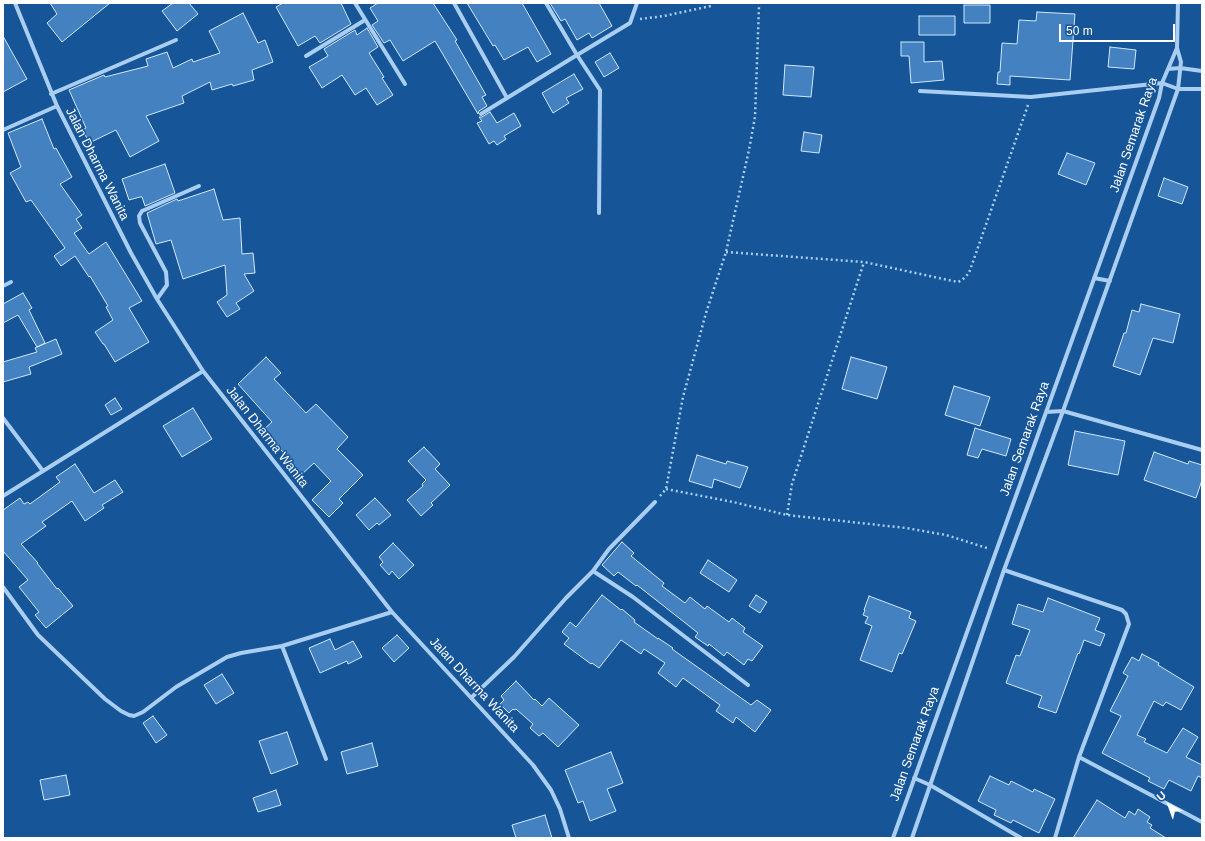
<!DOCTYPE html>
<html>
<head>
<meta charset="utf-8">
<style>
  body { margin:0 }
  #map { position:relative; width:1205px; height:841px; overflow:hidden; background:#165698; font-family:Arial,sans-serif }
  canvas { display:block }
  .frame { position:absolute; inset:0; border:4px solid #fff; pointer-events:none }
  .north { position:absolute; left:1149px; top:785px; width:40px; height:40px; -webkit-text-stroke:3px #165698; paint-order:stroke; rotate:319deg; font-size:11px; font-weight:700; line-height:16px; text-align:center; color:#fff }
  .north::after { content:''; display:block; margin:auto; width:14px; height:18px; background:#fff; clip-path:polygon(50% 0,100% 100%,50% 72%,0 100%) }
  .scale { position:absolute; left:1059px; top:24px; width:116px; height:18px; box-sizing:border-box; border:2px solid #fff; border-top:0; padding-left:5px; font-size:12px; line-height:14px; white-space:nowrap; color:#fff; -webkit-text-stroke:3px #165698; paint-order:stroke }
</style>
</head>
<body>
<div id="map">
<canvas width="1205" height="841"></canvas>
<div class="frame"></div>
<div class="north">U</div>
<div class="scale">50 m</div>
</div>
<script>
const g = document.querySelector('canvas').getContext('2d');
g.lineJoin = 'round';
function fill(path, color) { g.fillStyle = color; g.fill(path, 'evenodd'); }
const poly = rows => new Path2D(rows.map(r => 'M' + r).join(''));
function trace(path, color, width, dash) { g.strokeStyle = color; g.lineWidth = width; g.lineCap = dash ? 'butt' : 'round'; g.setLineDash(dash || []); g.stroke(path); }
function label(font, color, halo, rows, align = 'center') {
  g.font = font + ' Arial,sans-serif'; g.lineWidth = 3; g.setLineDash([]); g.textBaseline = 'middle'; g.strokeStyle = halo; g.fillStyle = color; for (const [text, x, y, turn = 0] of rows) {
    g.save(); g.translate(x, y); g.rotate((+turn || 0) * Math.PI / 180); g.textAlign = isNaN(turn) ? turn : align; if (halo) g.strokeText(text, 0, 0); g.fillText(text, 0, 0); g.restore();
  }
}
const building = poly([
  [50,3,110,3,62,42,47,23,57,14,50,3],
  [173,3,189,3,198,14,177,31,162,11,173,3],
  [283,3,341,3,351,24,320,43,315,36,298,46,276,7,283,3],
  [378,3,433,3,457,40,455,41,486,95,482,97,487,106,479,111,478,114,435,41,403,61,390,40,384,43,372,25,378,21,370,8,378,3],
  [467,3,522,3,551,54,537,62,528,47,504,60,495,45,493,46,467,3],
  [550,3,599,3,612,26,592,38,589,33,577,40,565,19,561,21,550,3],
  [964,5,990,5,990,23,964,23,964,5],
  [1037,12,1075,14,1070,80,1010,76,1010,85,997,84,998,72,1000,72,1002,43,1017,44,1019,20,1036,21,1037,12],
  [243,13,258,43,265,40,273,62,252,70,254,80,233,86,232,84,212,90,210,82,182,96,184,103,146,116,159,141,130,157,116,130,89,143,83,130,86,128,69,90,104,75,105,77,148,66,146,59,167,52,173,68,192,59,193,62,220,53,209,31,243,13],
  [919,16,955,16,955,35,919,35,919,16],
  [367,28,378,47,369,53,384,77,382,78,393,95,377,105,366,88,355,95,342,75,322,88,309,67,328,56,324,49,355,30,357,35,367,28],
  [3,36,27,79,3,92,3,36],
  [901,42,924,42,924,62,942,61,944,80,911,83,909,56,901,56,901,42],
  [1110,47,1136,50,1134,69,1108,67,1110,47],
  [610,53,619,68,604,77,595,62,610,53],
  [785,65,814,67,811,97,783,95,785,65],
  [574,74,583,89,566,98,569,103,553,113,542,93,574,74],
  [490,112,497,123,514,113,521,126,504,136,506,139,497,145,494,141,489,144,477,123,482,121,479,117,482,117,490,112],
  [42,119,54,149,56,148,72,177,60,184,82,215,76,219,82,228,74,233,89,254,106,242,142,301,129,308,149,342,115,362,104,344,103,344,95,332,113,320,106,307,108,306,90,276,89,277,75,256,61,266,54,256,65,248,31,200,26,202,10,173,21,167,8,133,42,119],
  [804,132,822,135,819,153,801,151,804,132],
  [1067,153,1095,163,1086,185,1058,174,1067,153],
  [165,164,175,193,145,206,142,197,140,197,129,200,122,179,165,164],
  [1164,178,1188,187,1182,204,1158,196,1164,178],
  [214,189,223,220,240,218,242,254,253,253,255,273,244,274,254,291,236,303,240,309,227,317,217,302,227,295,225,265,183,279,171,240,156,244,147,213,177,199,178,201,214,189],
  [23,293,32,308,29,310,45,343,37,347,56,339,62,354,29,367,31,374,3,382,3,362,37,352,35,348,37,347,18,315,3,323,3,304,23,293],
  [1141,304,1180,314,1173,343,1153,338,1140,375,1113,366,1124,333,1126,333,1132,310,1139,312,1141,304],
  [266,357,281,373,274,379,306,413,316,404,348,437,337,449,363,475,339,499,343,503,329,517,312,500,331,481,314,463,301,475,288,462,290,460,263,430,272,422,238,384,266,357],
  [851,357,887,367,877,399,842,389,851,357],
  [954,386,990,397,980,426,945,415,954,386],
  [115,398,122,409,111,415,105,405,115,398],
  [193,408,212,439,182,457,163,426,193,408],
  [975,428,1011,439,1006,456,982,449,978,458,967,455,975,428],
  [1075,431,1125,441,1118,475,1068,465,1075,431],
  [424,447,440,464,435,469,450,485,431,503,433,505,421,516,407,500,423,486,422,484,426,480,408,461,424,447],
  [1154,452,1188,464,1189,461,1202,465,1202,480,1196,498,1144,480,1154,452],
  [697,455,726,464,727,461,748,467,740,488,714,479,712,488,689,481,697,455],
  [75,464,94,493,115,480,123,492,102,505,104,508,85,521,72,501,42,522,46,526,21,544,38,563,37,563,57,589,58,588,73,606,46,628,35,615,39,612,19,587,28,580,3,551,3,510,20,498,24,504,28,502,30,504,60,482,56,477,75,464],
  [375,498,391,515,379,525,377,523,369,530,356,515,375,498],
  [622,542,634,553,631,556,664,583,662,586,685,603,690,597,705,609,707,606,729,622,732,618,745,628,743,632,763,646,752,661,748,659,744,665,727,652,724,656,709,644,708,646,695,637,698,633,637,585,636,586,618,572,614,576,602,565,622,542],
  [393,543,414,565,399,579,392,571,389,575,380,565,383,562,379,557,393,543],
  [708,560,737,580,729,592,700,573,708,560],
  [602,595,621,610,622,609,635,620,634,622,658,639,658,638,673,648,672,649,751,705,757,700,771,710,755,732,736,717,733,723,716,711,720,705,683,678,676,687,658,673,665,663,644,649,641,654,621,640,599,668,592,663,591,664,564,644,569,638,562,632,570,622,576,627,602,595],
  [756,595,767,602,760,613,749,606,756,595],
  [869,596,911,612,909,618,916,621,902,654,899,653,892,672,860,660,872,626,865,623,868,617,863,615,865,610,864,610,869,596],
  [1048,598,1100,618,1095,630,1105,634,1100,646,1084,640,1079,654,1078,653,1056,713,1038,707,1042,696,1006,683,1016,655,1020,656,1030,630,1012,624,1018,604,1043,612,1048,598],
  [397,635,409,648,394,662,382,648,397,635],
  [330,639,335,650,353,641,362,657,348,664,347,661,320,673,309,648,330,639],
  [1142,654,1159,663,1158,665,1194,687,1181,710,1166,702,1163,706,1154,701,1137,735,1146,739,1144,742,1167,753,1183,728,1198,737,1186,757,1202,765,1202,778,1198,776,1191,791,1169,780,1164,789,1148,781,1150,778,1102,753,1121,716,1110,711,1128,676,1123,673,1132,657,1139,661,1142,654],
  [222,674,234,693,216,704,204,685,222,674],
  [516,681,534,700,535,699,542,706,549,698,579,725,558,747,543,733,539,736,530,728,533,724,516,709,514,710,513,709,509,713,500,704,504,700,501,696,516,681],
  [153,716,167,735,156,743,143,723,153,716],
  [287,732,298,764,271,774,259,741,287,732],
  [372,743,378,766,347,774,341,752,372,743],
  [611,752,623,783,607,789,616,811,590,821,583,801,578,803,565,770,611,752],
  [66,775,70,795,44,800,40,780,66,775],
  [990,776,1009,785,1011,781,1033,792,1034,789,1055,799,1039,833,1013,820,1011,823,994,815,996,810,978,801,990,776],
  [276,790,281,805,258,812,253,798,276,790],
  [1097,800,1125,818,1129,811,1135,815,1138,809,1150,817,1147,822,1152,825,1150,828,1166,838,1073,838,1097,800],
  [545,815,552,838,516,838,512,825,545,815]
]);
const path = poly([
  [640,19,664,16,711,6],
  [726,252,864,262,953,281,958,282,962,280,969,273,1028,105],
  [666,489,733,502,787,515,906,528,946,535,987,548],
  [660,496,666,489,683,397,706,313,726,252,749,150,755,117,759,6],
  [787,515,792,484,864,262]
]);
const minor = poly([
  [15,3,57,106,131,253,157,299,203,371,392,612,533,765,551,790,560,809,569,838],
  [355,3,405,84],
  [454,3,507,98,577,55,546,3],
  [306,56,365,20],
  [1168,69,1180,68,1202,71],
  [920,91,1031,97,1162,83,1178,89,1202,89],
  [51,94,176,40],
  [481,114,507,98],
  [3,130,57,106],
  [599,213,600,90,577,55,630,23,637,3],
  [1094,278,1110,281],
  [3,286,11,282],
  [157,299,167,285,166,272,140,223,139,216,142,211,199,186],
  [1046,412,1063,411,1202,450],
  [3,418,43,471],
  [3,496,203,371],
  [1004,570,1122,610,1126,614,1129,624,1079,757,1055,838],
  [593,571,633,597,748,685],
  [3,587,38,635,105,699,121,711,129,715,134,716,143,712,176,687,227,657,241,653,282,646],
  [472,697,514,657,566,598,593,571,609,549,655,502],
  [1079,757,1202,822],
  [326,759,282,646,392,612],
  [914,778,930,785,1021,838],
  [893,838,1159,98,1162,83,1177,48],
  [912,838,1004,570,1063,411,1178,89,1181,62,1177,48,1178,3]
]);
const streetNames = [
  ["Jalan Semarak Raya",1134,135,-71],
  ["Jalan Dharma Wanita",97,164,63],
  ["Jalan Dharma Wanita",267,437,52],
  ["Jalan Semarak Raya",1025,439,-70],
  ["Jalan Dharma Wanita",474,685,47],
  ["Jalan Semarak Raya",915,744,-70]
];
fill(building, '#4481c0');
trace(building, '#d1e7fc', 1);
trace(path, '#a9cef2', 2.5, [2, 3]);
trace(minor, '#a9cef2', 4);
label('13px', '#fff', '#165698', streetNames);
</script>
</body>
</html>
